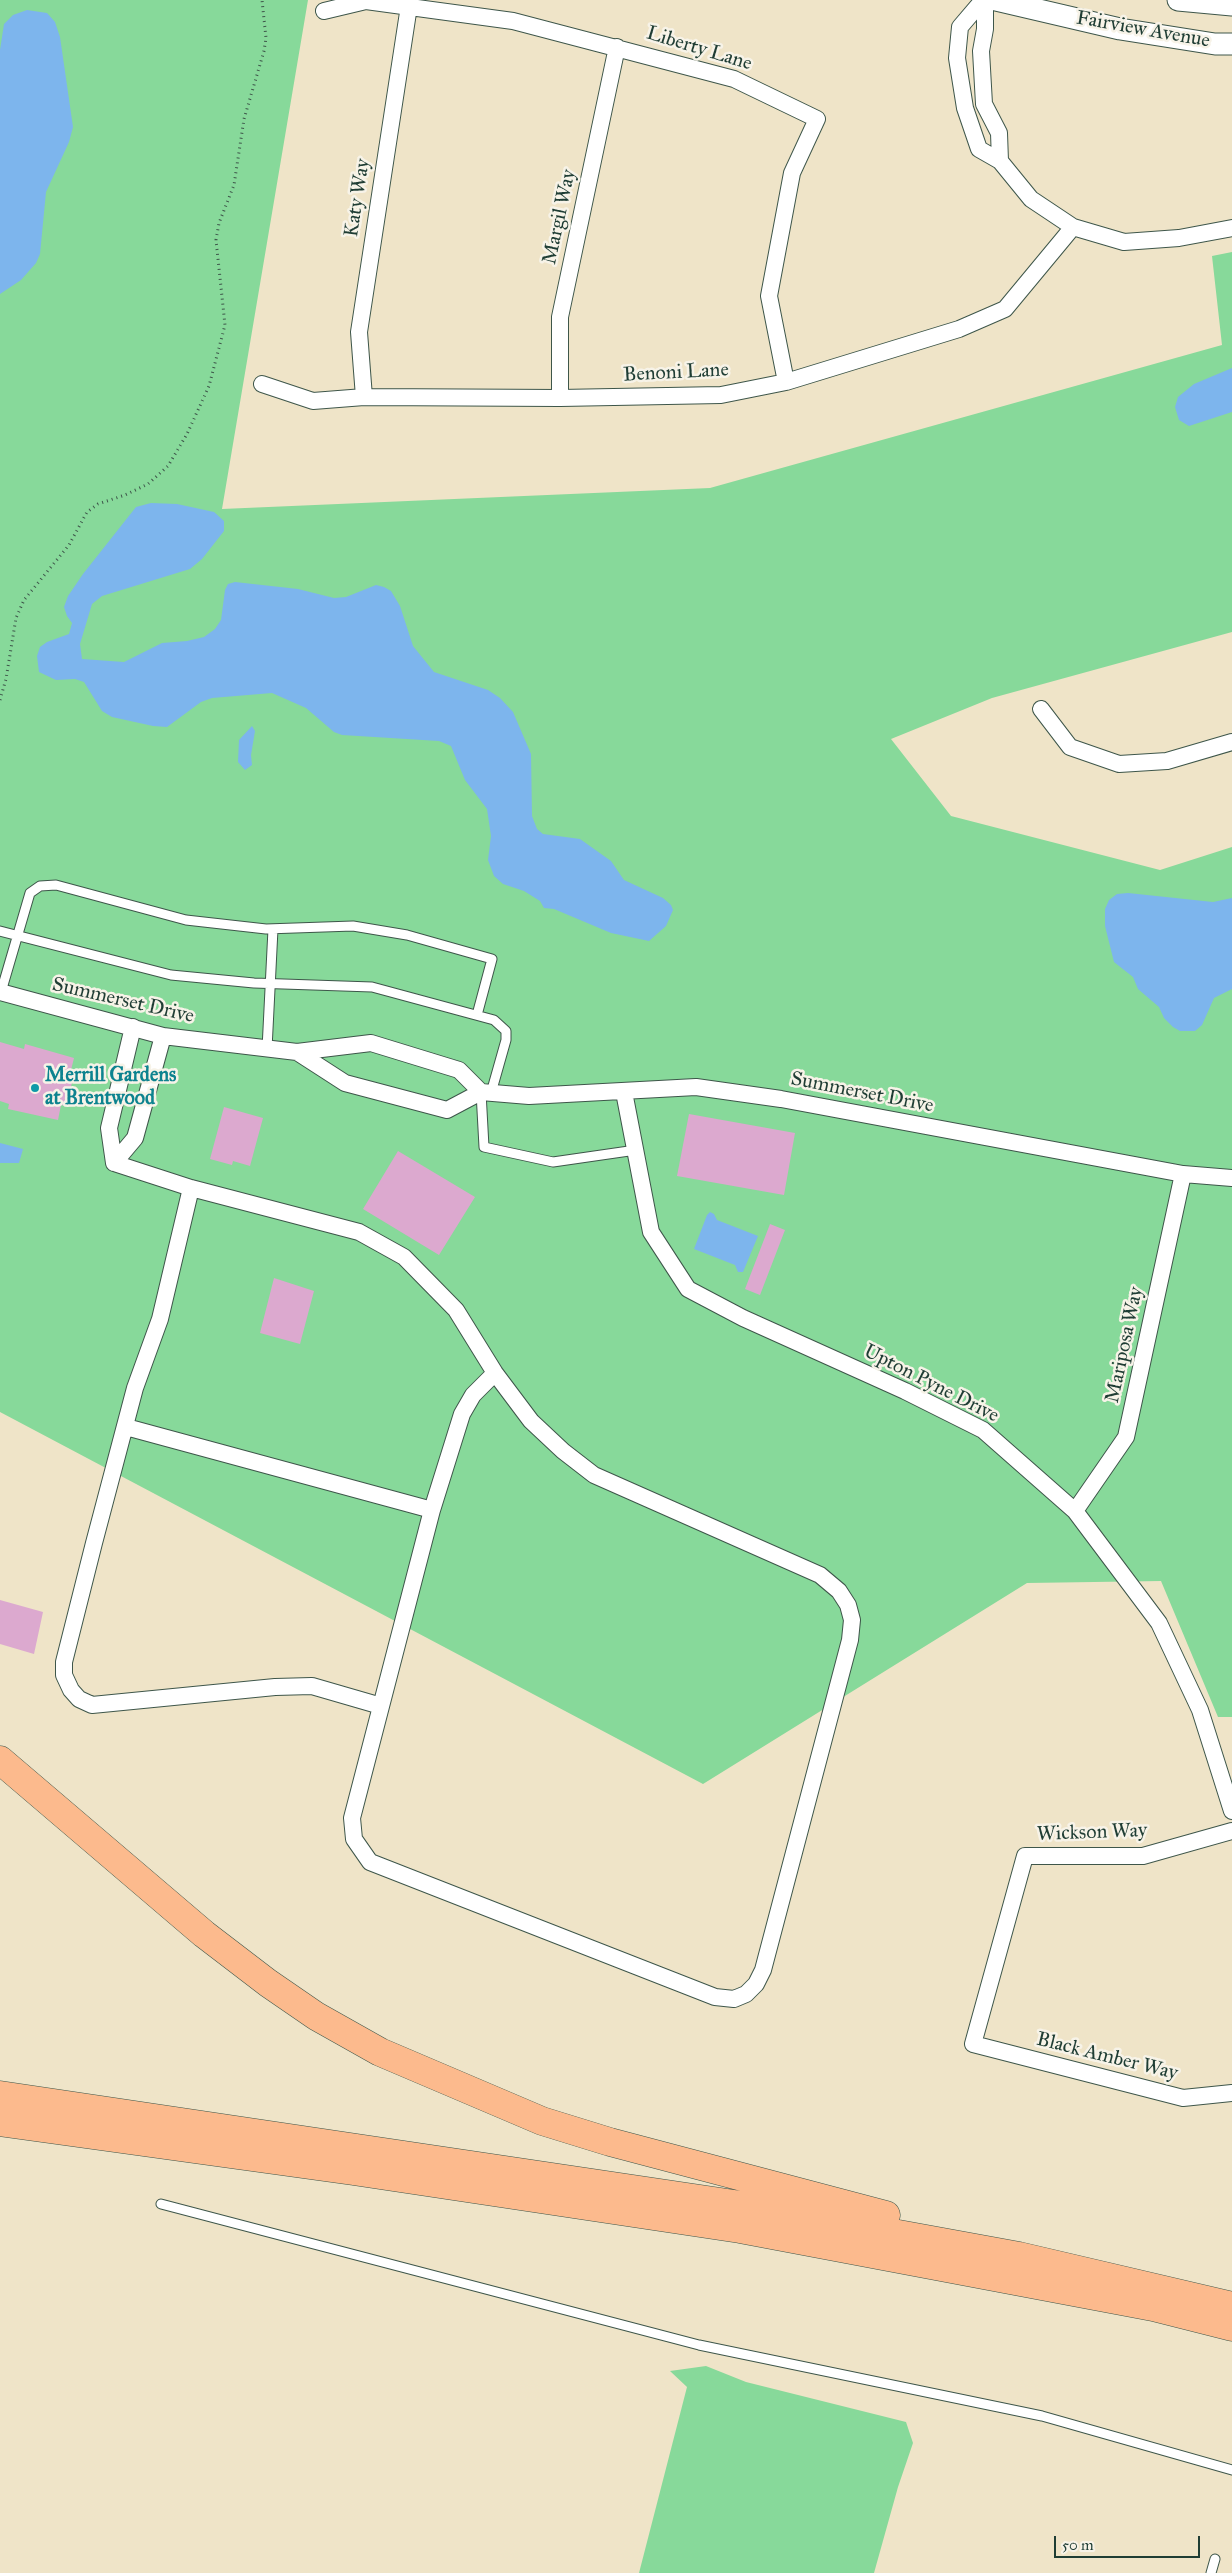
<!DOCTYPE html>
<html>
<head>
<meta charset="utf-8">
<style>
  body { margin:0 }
  #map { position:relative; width:1232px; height:2573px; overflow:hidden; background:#efe4c8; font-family:"IM FELL Great Primer",serif }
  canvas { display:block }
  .scale { position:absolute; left:1054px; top:2536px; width:146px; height:22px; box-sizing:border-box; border:2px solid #1f3d34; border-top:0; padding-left:6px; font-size:15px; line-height:18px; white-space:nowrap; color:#1f3d34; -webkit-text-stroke:4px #f7f3e8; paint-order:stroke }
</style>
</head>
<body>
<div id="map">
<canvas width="1232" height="2573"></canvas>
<div class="scale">50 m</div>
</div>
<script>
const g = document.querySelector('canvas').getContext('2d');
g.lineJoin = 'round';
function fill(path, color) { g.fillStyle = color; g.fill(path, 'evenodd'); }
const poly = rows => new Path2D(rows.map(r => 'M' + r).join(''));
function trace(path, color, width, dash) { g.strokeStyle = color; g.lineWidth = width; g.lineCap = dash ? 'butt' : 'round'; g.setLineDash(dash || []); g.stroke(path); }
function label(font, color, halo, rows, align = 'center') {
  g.font = font + ' "IM FELL Great Primer",serif'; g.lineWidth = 5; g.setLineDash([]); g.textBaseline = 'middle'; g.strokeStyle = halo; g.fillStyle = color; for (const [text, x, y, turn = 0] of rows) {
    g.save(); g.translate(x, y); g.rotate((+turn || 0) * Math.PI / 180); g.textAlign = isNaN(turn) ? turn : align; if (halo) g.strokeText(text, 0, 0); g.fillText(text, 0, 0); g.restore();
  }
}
const green = poly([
  [0,0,308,0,222,509,710,488,1222,345,1212,256,1232,252,1232,632,992,698,891,739,951,816,1160,870,1232,847,1232,1717,1218,1717,1161,1581,1027,1583,703,1784,0,1412],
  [706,2366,746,2382,906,2422,913,2443,898,2487,874,2573,639,2573,687,2387,670,2371]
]);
const water = poly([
  [27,10,47,13,55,22,60,37,73,127,69,142,46,192,40,254,36,263,21,280,0,294,0,50,4,24,13,15],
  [1232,368,1232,412,1189,426,1179,420,1175,407,1178,397,1194,384],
  [151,503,177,504,214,512,224,521,224,531,202,559,190,569,102,596,92,604,80,644,82,659,124,662,162,643,187,641,204,637,215,629,221,620,225,590,228,584,235,582,298,589,334,598,346,597,376,585,384,587,391,591,400,606,413,646,434,672,488,690,500,698,513,712,531,754,532,816,537,829,543,834,580,839,611,861,624,880,663,898,671,905,673,910,666,926,649,941,611,933,554,909,544,908,540,901,524,891,503,884,494,876,488,860,491,836,487,809,465,780,451,746,439,741,342,735,334,732,306,708,272,693,212,698,201,702,167,727,153,726,112,717,102,711,84,682,75,679,56,680,39,672,37,656,40,647,47,642,69,634,72,623,67,616,64,607,68,596,83,574,136,507],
  [252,726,255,731,251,755,252,765,245,770,238,762,239,740],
  [1128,893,1213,902,1232,898,1232,989,1214,998,1202,1025,1195,1031,1180,1031,1173,1027,1164,1018,1159,1007,1138,989,1133,977,1114,962,1105,926,1105,909,1109,900,1117,894],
  [0,1143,23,1149,19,1163,0,1163],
  [710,1212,714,1214,717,1220,758,1236,743,1272,738,1272,735,1265,694,1249,707,1215]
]);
const building = poly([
  [0,1042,24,1049,25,1044,74,1058,70,1074,74,1075,66,1106,61,1105,58,1120,8,1109,9,1104,0,1101],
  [224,1107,263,1118,250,1166,233,1161,232,1165,210,1159],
  [689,1114,795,1133,784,1195,677,1176],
  [398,1151,475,1197,439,1255,363,1209],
  [770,1224,785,1230,760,1295,745,1289],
  [274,1278,314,1291,300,1344,260,1333],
  [0,1600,43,1612,34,1654,0,1644]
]);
const path = poly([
  [0,700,6,679,16,618,24,600,69,545,87,512,98,504,125,495,148,484,168,466,187,434,209,386,225,325,216,240,219,223,234,185,244,119,264,51,266,38,262,0]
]);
const service = poly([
  [0,931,171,975,254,983,372,987,494,1020,506,1031,506,1040,491,1093],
  [1,992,30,893,40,886,56,885,186,920,266,929,353,926,407,935,492,959,477,1015],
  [267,1049,273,929],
  [481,1092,484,1147,553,1162,636,1150],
  [161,2204,699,2345,1042,2416,1232,2470],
  [1211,2573,1215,2559]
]);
const minor = poly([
  [983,0,960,27,957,58,965,108,979,149,1000,161,1031,199,1073,227,1124,242,1179,238,1232,228],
  [985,0,985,29,981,51,984,104,999,133,1000,161],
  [324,11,366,1,513,21,734,79,817,119,792,173,769,296,786,382],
  [262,384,313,401,364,397,560,398,721,395,786,382,959,329,1005,309,1073,227],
  [364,397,359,332,409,6],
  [560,398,560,317,617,47],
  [1041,709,1070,747,1119,764,1167,761,1232,742],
  [0,992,163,1036,297,1052,371,1043,459,1070,481,1092],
  [133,1027,109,1128,114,1163,135,1138,163,1036],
  [297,1052,345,1083,447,1110,481,1092,529,1096,696,1087,781,1099,1183,1174,1232,1178],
  [624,1092,651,1232,688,1289,743,1318,905,1391,983,1430,1075,1511,1159,1623,1200,1710,1232,1811],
  [114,1163,191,1188,359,1232,404,1257,456,1310,495,1373,531,1421,563,1451,594,1475,820,1575,839,1591,848,1605,852,1620,850,1640,763,1970,756,1984,746,1994,734,1999,715,1997,370,1862,354,1839,352,1818,432,1510,462,1414,473,1395,495,1373],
  [191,1188,160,1319,135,1388,94,1543,64,1662,64,1675,71,1690,79,1699,92,1705,275,1687,312,1686,381,1706],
  [126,1427,432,1510],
  [1075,1511,1126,1437,1183,1174],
  [1232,1831,1143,1856,1025,1856,973,2044,1183,2098,1232,2093]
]);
const tertiary = poly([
  [996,0,1120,29,1215,44,1232,44],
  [1178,0,1232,5]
]);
const motorway = poly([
  [0,1760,204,1934,268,1983,316,2016,380,2052,542,2121,610,2142,886,2215],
  [0,2095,734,2204,1019,2256,1232,2306],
  [0,2122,353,2171,740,2229,1153,2307,1232,2327]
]);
const markers = [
  [35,1088,5,"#0f9aa8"]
];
const streetNames = [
  ["Fairview Avenue",1143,30,10],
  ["Liberty Lane",699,49,17],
  ["Katy Way",358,198,-81],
  ["Margil Way",560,217,-78],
  ["Benoni Lane",676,373,-3],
  ["Summerset Drive",123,1001,13],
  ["Summerset Drive",862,1093,11],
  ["Mariposa Way",1125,1345,-78],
  ["Upton Pyne Drive",931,1384,27],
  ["Wickson Way",1092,1833,-2],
  ["Black Amber Way",1107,2057,14]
];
const cultureNames = [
  ["Merrill Gardens",45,1076],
  ["at Brentwood",45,1099]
];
fill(green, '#87d99a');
fill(water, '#7db5ed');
fill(building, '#dca9cf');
trace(service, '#3e564a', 11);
trace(minor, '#3e564a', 18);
trace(tertiary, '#3e564a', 23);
trace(motorway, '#3e564a', 29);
trace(path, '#3e564a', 3, [1, 4]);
trace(service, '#fff', 9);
trace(minor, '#fff', 16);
trace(tertiary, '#fff', 21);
trace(motorway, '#fcba8d', 28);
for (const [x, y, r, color] of markers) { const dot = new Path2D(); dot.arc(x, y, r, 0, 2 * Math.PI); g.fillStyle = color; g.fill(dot); trace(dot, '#f7f3e8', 2); }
label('20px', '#1f3d34', '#f7f3e8', streetNames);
label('bold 20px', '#0d838f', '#f7f3e8', cultureNames, 'left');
</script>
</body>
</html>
